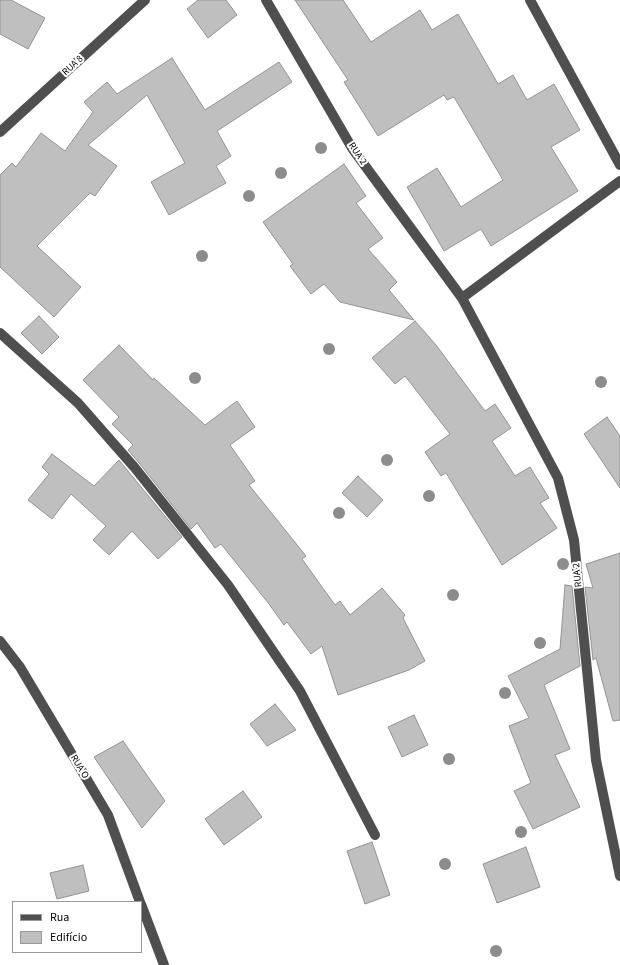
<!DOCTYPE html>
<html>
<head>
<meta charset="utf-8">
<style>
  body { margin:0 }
  #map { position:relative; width:620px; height:965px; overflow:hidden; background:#fff; font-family:"Source Sans 3",sans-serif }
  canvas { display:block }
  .legend { position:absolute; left:12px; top:901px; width:130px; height:52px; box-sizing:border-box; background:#fff; border:1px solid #999; margin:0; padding:5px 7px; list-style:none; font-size:12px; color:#000 }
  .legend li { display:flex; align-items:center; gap:8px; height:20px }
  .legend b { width:20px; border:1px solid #999 }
</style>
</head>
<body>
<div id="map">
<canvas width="620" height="965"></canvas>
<ul class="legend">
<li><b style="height:5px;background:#4f4f4f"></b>Rua</li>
<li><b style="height:11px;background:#bfbfbf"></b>Edifício</li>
</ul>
</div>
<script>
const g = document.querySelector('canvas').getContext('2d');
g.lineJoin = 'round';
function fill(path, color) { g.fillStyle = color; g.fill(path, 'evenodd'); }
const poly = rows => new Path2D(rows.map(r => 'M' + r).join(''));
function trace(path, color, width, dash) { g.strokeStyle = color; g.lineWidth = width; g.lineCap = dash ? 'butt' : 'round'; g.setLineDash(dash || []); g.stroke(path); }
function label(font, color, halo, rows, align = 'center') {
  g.font = font + ' "Source Sans 3",sans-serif'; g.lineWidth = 4; g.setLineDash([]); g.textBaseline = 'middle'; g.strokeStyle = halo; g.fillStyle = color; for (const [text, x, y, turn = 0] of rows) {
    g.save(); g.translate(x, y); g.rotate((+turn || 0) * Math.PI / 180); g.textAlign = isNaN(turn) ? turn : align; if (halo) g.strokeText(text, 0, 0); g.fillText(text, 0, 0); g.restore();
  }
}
const building = poly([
  [0,0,11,0,45,18,28,49,0,34,0,0],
  [198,0,226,0,237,15,208,38,187,9,198,0],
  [295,0,343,0,371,42,420,10,432,30,458,14,498,84,513,75,527,100,554,84,580,130,551,147,578,191,491,246,481,229,444,251,407,187,437,168,461,207,503,180,454,97,447,100,444,95,378,136,344,82,348,80,295,0],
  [172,58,205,110,279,62,292,82,217,131,231,156,216,166,226,183,169,215,151,182,185,163,147,95,88,145,117,166,95,196,90,193,37,246,81,287,54,317,0,267,0,175,12,163,16,167,41,133,65,151,93,112,84,102,107,82,117,94,172,58],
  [344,164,366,196,356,203,383,238,368,249,397,282,389,290,414,320,340,302,324,284,311,294,290,266,293,264,263,222,344,164],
  [39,316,59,337,42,354,21,333,39,316],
  [415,321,436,345,485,411,495,404,511,428,492,441,515,476,530,467,549,498,540,503,557,528,502,565,446,473,441,476,425,452,450,434,405,376,395,384,372,358,415,321],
  [119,345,153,380,154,378,205,425,237,401,255,427,230,445,255,481,249,485,306,556,302,559,335,605,340,601,350,615,382,588,405,615,403,618,425,661,409,670,338,695,322,646,311,654,287,622,284,625,269,604,221,544,215,548,197,523,191,529,140,464,128,450,133,445,112,424,119,417,83,380,119,345],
  [607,417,620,436,620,488,584,434,607,417],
  [52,454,94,486,119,460,182,537,158,559,132,531,109,555,93,540,106,526,71,494,52,519,28,500,49,474,42,467,52,454],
  [358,476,383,500,367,517,342,493,358,476],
  [620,553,620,720,613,721,596,658,593,660,585,587,593,588,586,564,620,553],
  [565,585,572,586,580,666,544,685,570,749,555,755,580,807,533,829,514,791,531,783,509,726,529,718,508,676,560,649,565,585],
  [275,704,296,730,267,746,250,724,275,704],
  [414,715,428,745,402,757,388,727,414,715],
  [123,741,165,801,142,828,94,757,123,741],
  [243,791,262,817,224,845,205,819,243,791],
  [372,842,390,895,365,904,347,851,372,842],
  [526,847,540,887,497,903,483,864,526,847],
  [83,865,89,891,57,899,50,873,83,865]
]);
const minor = poly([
  [266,0,352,148,462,298,558,478,574,540,596,760,620,876],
  [530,0,620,165],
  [0,132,145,0],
  [462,298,620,181],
  [0,333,78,403,135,468,228,585,300,691,375,835],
  [0,641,20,667,108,815,140,902],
  [141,904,164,965]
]);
const trees = [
  [321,148],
  [281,173],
  [249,196],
  [202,256],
  [329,349],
  [195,378],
  [601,382],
  [387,460],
  [429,496],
  [339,513],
  [563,564],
  [453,595],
  [540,643],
  [505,693],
  [449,759],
  [521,832],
  [445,864],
  [496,951]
];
const streetNames = [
  ["RUA 8",73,66,-42],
  ["RUA 2",357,154,56],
  ["RUA 2",578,575,-96],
  ["RUA O",79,767,59]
];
fill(building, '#bfbfbf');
trace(building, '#939393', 1);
trace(minor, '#4f4f4f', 10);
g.fillStyle = '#8c8c8c';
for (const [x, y] of trees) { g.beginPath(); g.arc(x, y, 6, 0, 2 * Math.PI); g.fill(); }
label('10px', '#000', '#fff', streetNames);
</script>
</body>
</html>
